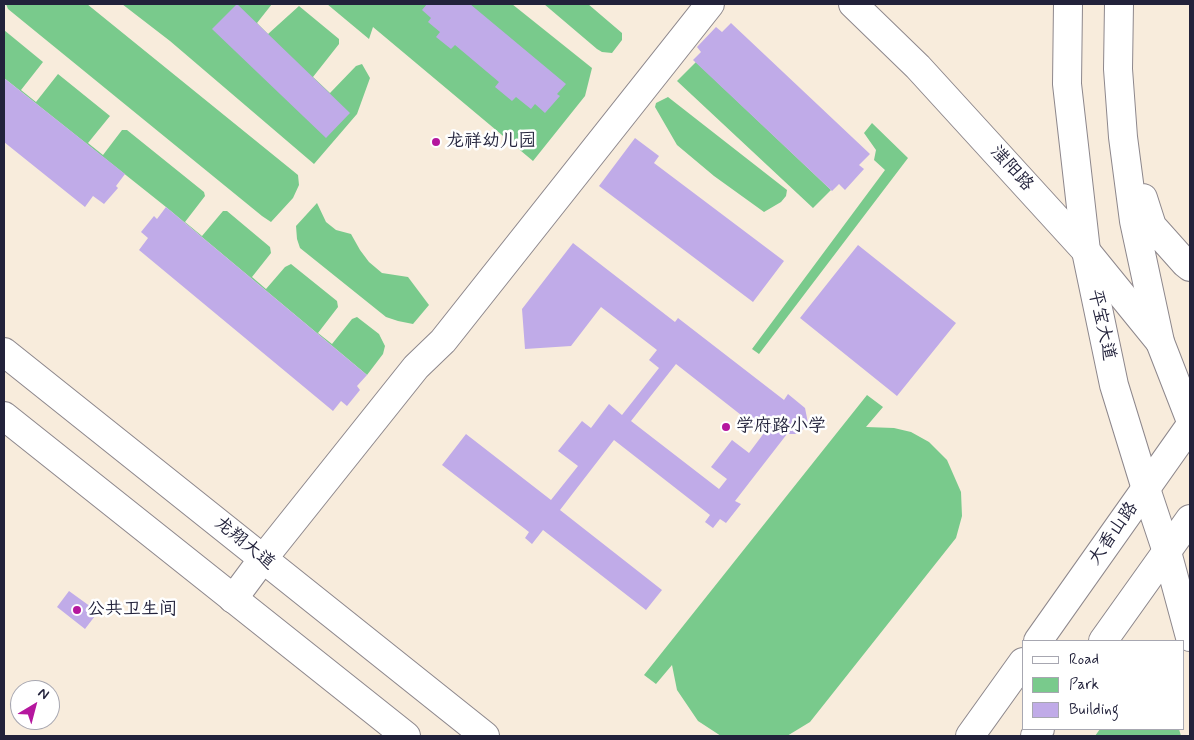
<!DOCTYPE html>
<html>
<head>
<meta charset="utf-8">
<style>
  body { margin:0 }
  #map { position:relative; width:1194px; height:740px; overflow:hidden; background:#f8ecdc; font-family:Mynerve,sans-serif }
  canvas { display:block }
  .frame { position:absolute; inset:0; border:5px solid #22223b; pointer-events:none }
  .legend { position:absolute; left:1022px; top:640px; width:162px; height:90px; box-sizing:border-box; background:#fff; border:1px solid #a7a7b1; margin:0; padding:6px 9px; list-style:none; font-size:15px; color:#22223b }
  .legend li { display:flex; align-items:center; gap:10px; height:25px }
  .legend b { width:25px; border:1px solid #a7a7b1 }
  .north { position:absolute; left:10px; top:680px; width:50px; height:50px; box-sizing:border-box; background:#fff; border:1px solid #a7a7b1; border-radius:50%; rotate:37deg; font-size:14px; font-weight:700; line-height:20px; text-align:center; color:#22223b }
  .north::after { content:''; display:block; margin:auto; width:18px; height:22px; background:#b5179e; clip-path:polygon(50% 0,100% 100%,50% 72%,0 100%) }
</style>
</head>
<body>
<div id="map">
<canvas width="1194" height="740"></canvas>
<div class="frame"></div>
<ul class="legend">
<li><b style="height:6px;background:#fff"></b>Road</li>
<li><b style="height:14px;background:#79ca8c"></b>Park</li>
<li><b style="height:14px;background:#c0abe8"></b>Building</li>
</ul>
<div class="north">N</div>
</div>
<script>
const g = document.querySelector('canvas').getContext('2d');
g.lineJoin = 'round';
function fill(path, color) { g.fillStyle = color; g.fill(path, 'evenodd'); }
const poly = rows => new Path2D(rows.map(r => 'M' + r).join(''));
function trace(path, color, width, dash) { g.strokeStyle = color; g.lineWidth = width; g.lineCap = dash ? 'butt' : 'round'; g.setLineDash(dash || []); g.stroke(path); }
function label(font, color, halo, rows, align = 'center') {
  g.font = font + ' Mynerve,"LXGW WenKai TC",sans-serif'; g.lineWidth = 5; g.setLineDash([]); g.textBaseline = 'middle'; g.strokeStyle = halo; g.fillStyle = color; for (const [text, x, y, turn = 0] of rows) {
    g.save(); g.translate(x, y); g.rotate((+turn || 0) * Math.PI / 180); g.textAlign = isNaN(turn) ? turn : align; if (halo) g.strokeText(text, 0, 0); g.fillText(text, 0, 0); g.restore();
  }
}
const green = poly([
  [6,4,87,4,298,175,299,185,293,198,271,222,262,216,8,9],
  [122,4,272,4,257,23,268,34,299,6,339,39,339,44,313,77,330,93,356,66,362,64,370,78,357,114,314,164,170,41],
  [327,4,512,4,592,68,585,96,533,161,373,27,369,39],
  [544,4,588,4,622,33,622,40,612,53,602,52,597,49],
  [4,30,43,62,21,90,36,102,58,74,110,116,88,143,103,155,122,130,127,130,204,192,205,196,185,222,202,236,223,211,227,211,270,247,271,253,252,277,266,289,285,267,291,264,337,301,338,307,318,333,332,344,352,319,357,317,379,334,385,346,383,354,367,375,166,207,4,78],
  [696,62,831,190,813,208,677,81],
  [668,97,787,190,786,196,781,202,764,212,714,176,677,145,655,107,656,103],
  [872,123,908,158,759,354,752,349,885,170,874,160,876,150,864,133],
  [317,203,326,222,336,230,351,234,360,250,369,262,382,273,408,277,429,305,413,324,398,321,386,317,300,248,297,239,296,226],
  [867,395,883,407,866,427,894,428,911,432,929,442,947,460,961,492,962,516,956,538,810,722,787,736,721,736,698,721,677,690,672,665,656,684,644,675],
  [1100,729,1179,729,1181,736,1095,736]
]);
const building = poly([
  [237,4,350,113,326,138,212,29],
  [427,4,470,4,566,84,557,94,560,96,545,113,535,104,531,109,516,97,512,101,495,87,499,82,455,45,451,49,436,37,440,32,428,22,431,18,422,10],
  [731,23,870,154,859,165,864,169,845,190,839,184,832,191,693,60,701,52,697,47,716,27,722,32],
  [4,78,125,174,116,186,118,188,104,204,93,196,85,207,4,142],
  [635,138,659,156,654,163,784,261,753,302,599,186],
  [166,207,367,375,357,386,360,390,347,406,341,401,333,411,139,250,148,238,141,232,154,216,157,219],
  [573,243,675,322,678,318,784,400,788,394,805,408,808,423,799,434,787,434,735,501,741,504,726,523,720,519,713,528,705,522,710,515,614,440,560,510,662,590,646,610,543,530,532,544,525,538,529,532,442,465,466,434,551,500,578,466,558,451,582,421,591,428,609,404,622,415,659,368,649,360,657,350,601,307,571,346,525,349,522,309],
  [676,364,764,433,749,453,732,440,711,467,727,479,719,489,631,421],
  [858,245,956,323,897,396,800,318],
  [69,591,98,612,85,629,57,607]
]);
const tertiary = poly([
  [233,599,262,560,416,367,443,341,710,4]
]);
const secondary = poly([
  [853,4,918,67,1086,251,1160,342],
  [1038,641,1190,426],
  [1103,641,1190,519],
  [970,736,1023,662],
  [1035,736,1040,729]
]);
const primary = poly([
  [1068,4,1067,84,1086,251,1114,385,1146,489,1167,552,1190,637],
  [1119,4,1118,69,1123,137,1134,221,1160,342,1190,419],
  [1143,198,1152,226,1185,263,1190,267],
  [4,352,485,736],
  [4,416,406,736]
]);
const markers = [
  [436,142,5,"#b5179e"],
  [726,427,5,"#b5179e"],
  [77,610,5,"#b5179e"]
];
const poiNames = [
  ["龙祥幼儿园",446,142],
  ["学府路小学",736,427],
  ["公共卫生间",87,610]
];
const streetNames = [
  ["滍阳路",1011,169,48],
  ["平宝大道",1101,325,78],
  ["大香山路",1114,534,-55],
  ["龙翔大道",244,544,39]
];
fill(green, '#79ca8c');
fill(building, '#c0abe8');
trace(tertiary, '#8d878c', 30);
trace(secondary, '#8d878c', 30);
trace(primary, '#8d878c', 30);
trace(tertiary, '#fff', 28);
trace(secondary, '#fff', 28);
trace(primary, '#fff', 28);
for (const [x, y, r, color] of markers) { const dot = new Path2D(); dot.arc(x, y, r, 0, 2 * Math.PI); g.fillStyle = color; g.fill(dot); trace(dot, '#fff', 2); }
label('18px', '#22223b', '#fff', poiNames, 'left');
label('18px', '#22223b', '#fff', streetNames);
</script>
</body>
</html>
